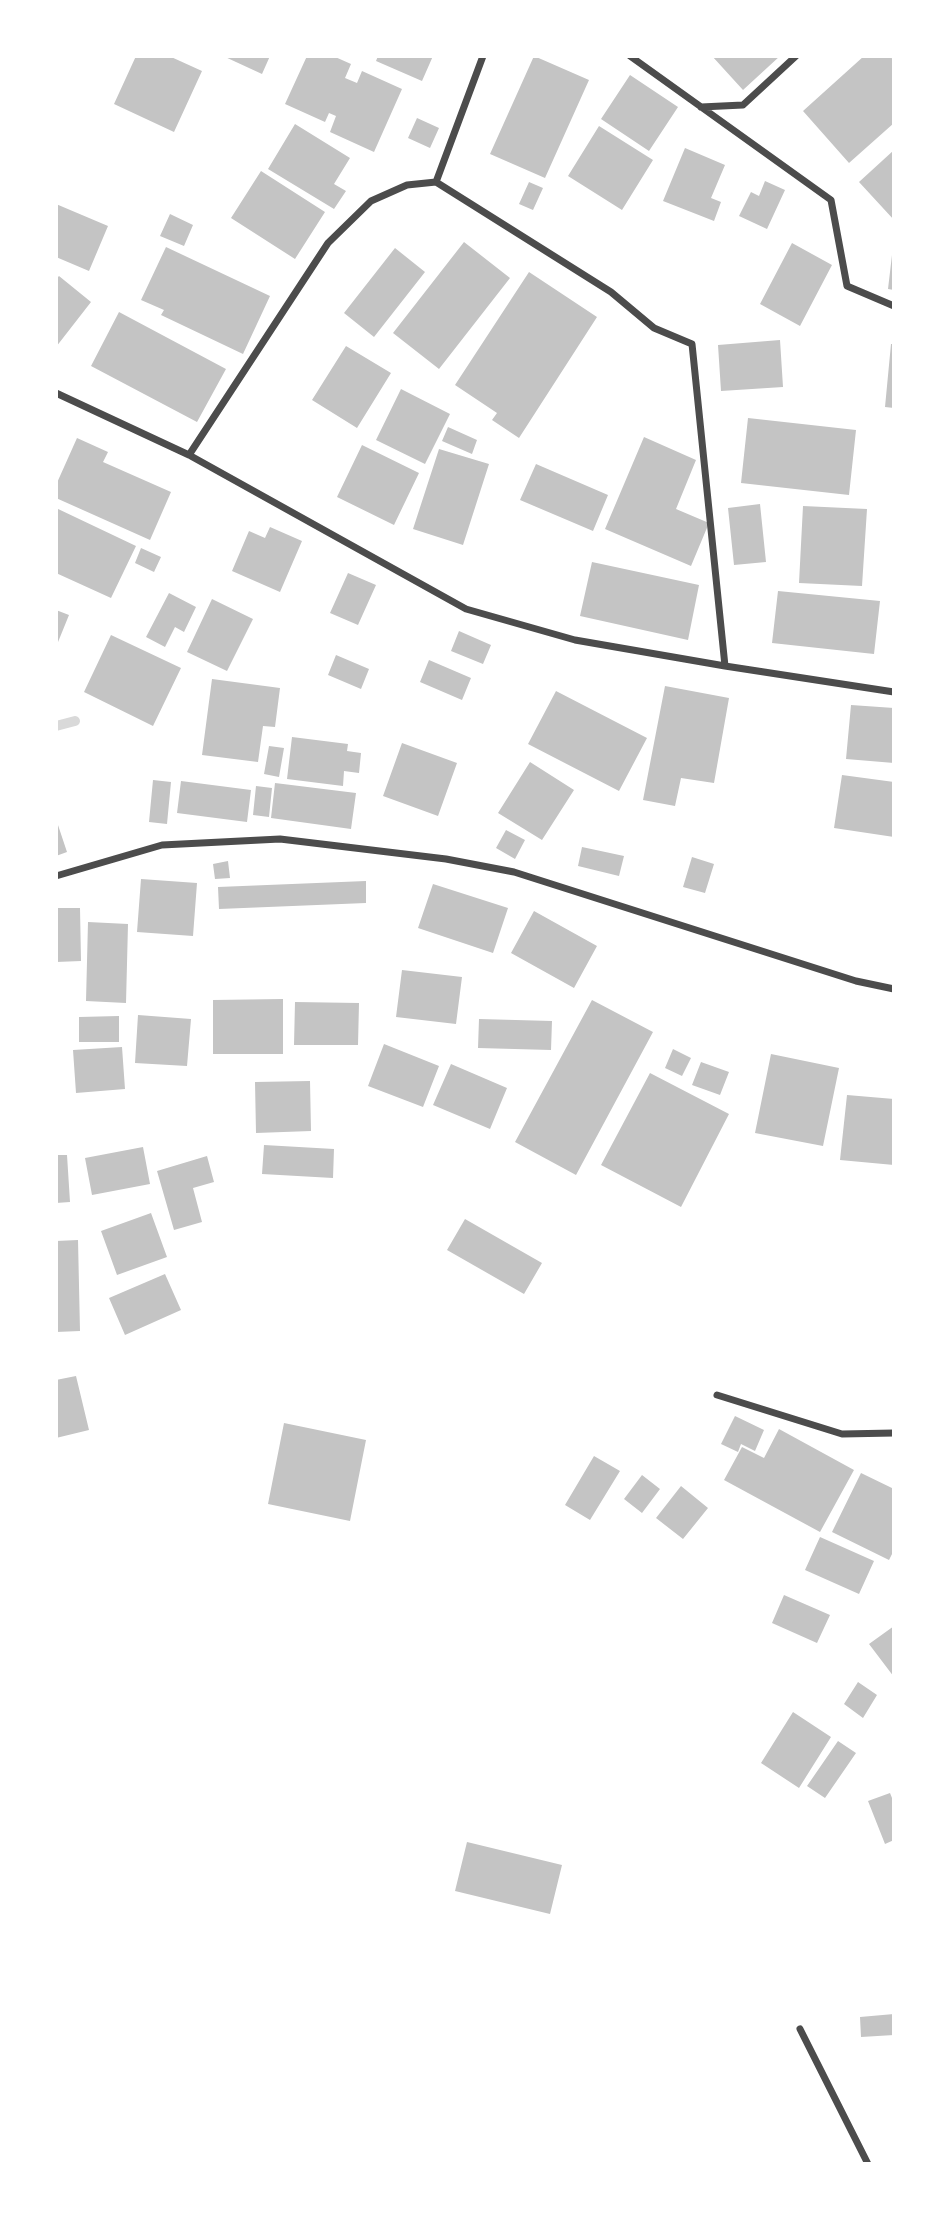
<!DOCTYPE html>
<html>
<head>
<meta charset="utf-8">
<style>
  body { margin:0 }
  #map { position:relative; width:950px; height:2220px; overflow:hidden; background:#fff; font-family:"IBM Plex Sans",sans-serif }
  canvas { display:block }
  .frame { position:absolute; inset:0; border:58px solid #fff; pointer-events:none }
</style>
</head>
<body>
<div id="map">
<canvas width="950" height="2220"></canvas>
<div class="frame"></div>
</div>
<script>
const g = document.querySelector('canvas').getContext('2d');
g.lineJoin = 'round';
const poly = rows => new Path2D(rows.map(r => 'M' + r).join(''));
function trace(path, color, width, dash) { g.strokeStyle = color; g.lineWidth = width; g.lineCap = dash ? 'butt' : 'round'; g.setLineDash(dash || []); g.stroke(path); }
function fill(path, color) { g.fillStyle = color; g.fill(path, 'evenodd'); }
const stream = poly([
  [56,726,75,721]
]);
const building = poly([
  [136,56,169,56,202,71,174,132,114,104],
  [223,56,270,56,262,74],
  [307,56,333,56,351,64,345,78,357,83,362,71,402,89,374,152,330,132,336,116,329,113,325,122,285,104],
  [378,56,433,56,422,81,376,61],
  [534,56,589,80,545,178,490,154],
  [712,56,780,56,743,90],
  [864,56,890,56,894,61,894,123,849,163,803,111],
  [630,75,678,107,649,151,601,119],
  [417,118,439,128,430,148,408,138],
  [295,124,350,158,334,184,346,191,334,209,268,169],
  [599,126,653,160,622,210,568,176],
  [685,148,725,165,711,198,721,202,714,221,663,201],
  [894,150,894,220,859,182],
  [261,171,325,212,295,259,231,218],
  [765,181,785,190,767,229,739,216,751,192,759,196],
  [529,182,543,188,533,210,519,204],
  [56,204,108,226,89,271,56,257],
  [170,214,193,225,184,246,160,236],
  [464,242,510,278,439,369,393,333],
  [792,243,832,265,800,326,760,304],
  [166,247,270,296,243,354,161,315,164,310,141,300],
  [395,248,425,272,374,337,344,313],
  [892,255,894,256,894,290,888,289],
  [529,272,597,317,519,438,492,420,497,413,455,385],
  [59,276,91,302,56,347,56,279],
  [119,312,226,369,197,422,91,366],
  [780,340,783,387,721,391,718,345],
  [891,344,894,344,894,408,885,407],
  [346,346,391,373,357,428,312,400],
  [401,389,450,414,425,464,376,440],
  [748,418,856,430,849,495,741,483],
  [448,427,477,440,472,454,442,441],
  [644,437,696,460,676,509,709,523,691,566,605,529],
  [77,438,108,452,103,462,171,492,150,540,56,498,56,485],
  [362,445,419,473,394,525,337,497],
  [439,449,489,464,463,545,413,529],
  [536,464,608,495,593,531,520,500],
  [760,504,766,562,734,565,728,508],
  [803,506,867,509,862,586,799,583],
  [56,508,136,546,111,598,56,573],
  [270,527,302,541,280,592,232,571,249,531,265,538],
  [141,548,161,557,154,572,135,563],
  [592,562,699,585,688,640,580,616],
  [348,573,376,585,358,625,330,613],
  [778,591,880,601,874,654,772,643],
  [169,593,196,607,184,632,175,627,165,647,146,637],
  [212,599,253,619,227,671,187,652],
  [56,610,69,615,56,647],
  [459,631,491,645,483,664,451,651],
  [111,635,181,668,153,726,84,692],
  [336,655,369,669,361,689,328,675],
  [429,660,471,678,462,700,420,682],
  [212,679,280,688,275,727,263,726,258,762,202,755],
  [665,686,729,698,714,783,681,778,675,806,643,800],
  [556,691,647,738,619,791,528,744],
  [851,705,894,708,894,763,846,759],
  [292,737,348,744,347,751,361,753,359,773,344,771,343,786,287,779],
  [402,743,457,763,438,816,383,796],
  [269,746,284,748,279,777,264,774],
  [530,762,574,790,542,840,498,813],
  [842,775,894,782,894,837,834,828],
  [153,780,171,782,167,824,149,822],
  [181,781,251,790,247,822,177,813],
  [275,783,356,793,351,829,271,818],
  [256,786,272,788,269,817,253,815],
  [56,819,67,852,56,856],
  [506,830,525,840,515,859,496,848],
  [582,847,624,856,619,876,578,866],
  [692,857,714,864,705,893,683,887],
  [228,861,230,878,215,879,213,864],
  [141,879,197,883,193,936,137,932],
  [366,881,366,903,219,909,218,887],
  [433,884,508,908,493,953,418,928],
  [56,908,80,908,81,961,56,962],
  [534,911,597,946,574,988,511,953],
  [88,922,128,924,126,1003,86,1001],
  [402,970,462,977,456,1024,396,1017],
  [283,999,283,1054,213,1054,213,1000],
  [592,1000,653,1032,576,1175,515,1142],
  [295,1002,359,1003,358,1045,294,1045],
  [138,1015,191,1019,187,1066,135,1063],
  [119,1016,119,1042,79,1042,79,1017],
  [479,1019,552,1021,551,1050,478,1048],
  [384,1044,439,1066,423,1107,368,1086],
  [122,1047,125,1089,76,1093,73,1050],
  [673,1049,691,1058,682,1076,665,1068],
  [771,1054,839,1068,823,1146,755,1133],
  [701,1062,729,1072,720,1095,692,1085],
  [451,1064,507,1088,490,1129,433,1105],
  [650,1073,729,1114,681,1207,601,1165],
  [310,1081,311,1131,256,1133,255,1082],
  [847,1095,894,1099,894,1165,840,1160],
  [264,1145,334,1149,333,1178,262,1174],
  [143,1147,150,1184,92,1195,85,1158],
  [56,1155,67,1155,70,1202,56,1203],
  [207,1156,214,1182,193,1188,202,1222,174,1230,157,1171],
  [151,1213,167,1257,117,1275,101,1231],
  [465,1219,542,1263,524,1294,447,1250],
  [78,1240,80,1331,56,1332,56,1241],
  [165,1274,181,1310,125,1335,109,1298],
  [76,1376,89,1430,56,1438,56,1380],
  [735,1416,764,1430,755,1451,741,1444,738,1452,721,1444],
  [284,1423,366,1440,350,1521,268,1504],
  [779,1429,854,1470,820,1532,724,1480,742,1447,764,1458],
  [594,1456,620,1471,590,1520,565,1505],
  [861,1473,894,1489,894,1550,889,1560,832,1532],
  [642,1475,660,1489,642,1513,624,1499],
  [681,1486,708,1508,683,1539,656,1518],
  [820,1537,874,1561,859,1594,805,1570],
  [784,1595,830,1615,817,1643,772,1623],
  [894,1626,894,1677,869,1644],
  [858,1682,877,1695,863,1718,844,1704],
  [793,1712,831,1737,799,1788,761,1763],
  [838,1741,856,1753,825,1798,807,1786],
  [890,1793,894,1803,894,1840,885,1844,868,1801],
  [467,1842,562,1865,550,1914,455,1891],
  [894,2014,894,2035,861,2037,860,2017]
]);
const minor = poly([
  [630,56,831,200,847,286,894,306],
  [701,107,743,105,796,56],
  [436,182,611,292,654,328,692,344,725,666],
  [56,393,189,455,466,609,575,640,725,666,894,692],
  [189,455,328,243,371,201,407,185,436,182,483,56],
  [56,876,162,845,280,839,446,859,514,872,856,981,894,989],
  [717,1395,842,1434,894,1433],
  [800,2029,868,2164]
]);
trace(stream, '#d9d9d9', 10);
fill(building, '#c4c4c4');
trace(minor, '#4c4c4c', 7);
</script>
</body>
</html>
